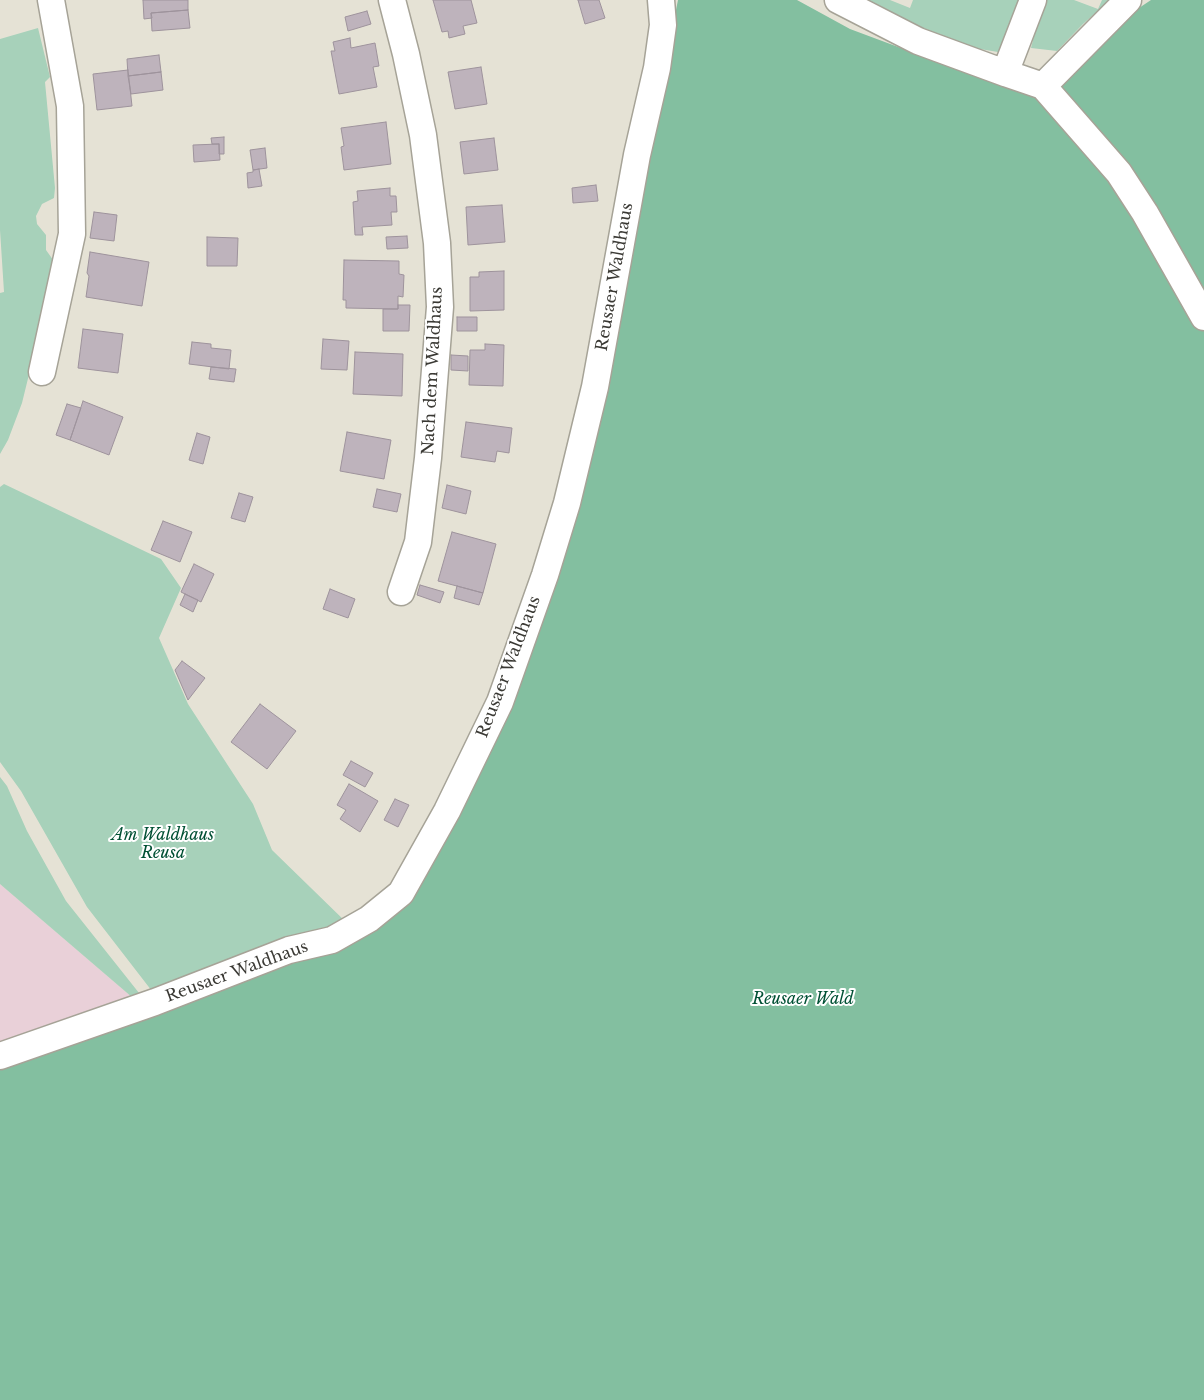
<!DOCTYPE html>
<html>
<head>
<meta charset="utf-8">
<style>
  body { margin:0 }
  canvas { display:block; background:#e5e2d5 }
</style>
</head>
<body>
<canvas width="1204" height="1400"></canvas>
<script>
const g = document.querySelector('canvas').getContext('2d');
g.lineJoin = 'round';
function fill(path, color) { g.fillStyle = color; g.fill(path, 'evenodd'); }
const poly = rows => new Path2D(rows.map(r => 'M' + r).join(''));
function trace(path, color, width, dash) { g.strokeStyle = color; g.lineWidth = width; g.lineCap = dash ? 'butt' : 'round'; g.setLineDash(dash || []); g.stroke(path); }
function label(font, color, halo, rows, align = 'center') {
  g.font = font + ' "Libre Baskerville",serif'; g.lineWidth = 4; g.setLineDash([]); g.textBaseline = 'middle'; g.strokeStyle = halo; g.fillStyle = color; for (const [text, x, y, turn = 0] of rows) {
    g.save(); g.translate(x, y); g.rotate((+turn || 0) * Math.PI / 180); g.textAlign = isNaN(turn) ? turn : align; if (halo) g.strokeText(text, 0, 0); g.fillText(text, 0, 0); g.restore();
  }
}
const commercial = poly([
  [0,884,140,1004,0,1052]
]);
const green = poly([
  [863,0,890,0,910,8,913,0,1024,0,1011,45,998,52,974,48,903,20],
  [1043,0,1074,0,1098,9,1102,0,1110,0,1083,24,1057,51,1031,48],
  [38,28,50,77,45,82,55,188,54,198,42,204,36,216,37,224,46,235,46,250,56,264,22,403,8,440,0,454,0,293,4,292,0,230,0,39],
  [4,484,161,559,181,588,159,638,188,704,253,804,272,850,348,924,155,995,87,907,21,791,0,762,0,487],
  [0,777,7,786,27,831,66,901,143,998,140,1004,0,884]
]);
const forest = poly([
  [678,0,797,0,850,29,1000,85,1041,97,1139,8,1151,0,1204,0,1204,1400,0,1400,0,1061,366,927,506,702,600,387]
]);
const building = poly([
  [143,0,188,0,188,10,151,13,152,18,144,19,143,0],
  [433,0,471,0,477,23,463,26,465,34,449,38,448,31,442,32,433,0],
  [578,0,599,0,605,18,585,24,578,0],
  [188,10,190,28,152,31,151,13,188,10],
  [367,11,371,24,348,31,345,17,367,11],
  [350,38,351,48,375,43,379,66,373,67,377,87,339,94,331,51,335,51,333,42,350,38],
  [159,55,161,72,128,76,127,59,159,55],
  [481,67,487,104,455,109,448,72,481,67],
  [128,70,132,106,97,110,93,74,128,70],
  [161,72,163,90,131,94,128,76,161,72],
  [386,122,391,164,344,170,341,147,344,146,341,128,386,122],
  [224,137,224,154,219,154,219,144,212,144,211,138,224,137],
  [494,138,498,170,464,174,460,142,494,138],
  [219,144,220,160,194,162,193,145,219,144],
  [265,148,267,168,253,170,250,150,265,148],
  [259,169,262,186,248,188,247,173,253,172,253,170,259,169],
  [596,185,598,201,573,203,572,188,596,185],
  [390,188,390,196,396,196,397,212,391,212,392,225,362,227,363,235,355,235,353,202,358,201,357,191,390,188],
  [502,205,505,242,468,245,466,207,502,205],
  [94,212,117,215,114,241,90,238,94,212],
  [407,236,408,248,387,249,386,237,407,236],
  [207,237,238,238,237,266,207,266,207,237],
  [90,252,149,262,142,306,86,297,89,276,87,273,90,252],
  [344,260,399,261,399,274,404,275,403,297,398,296,398,309,346,308,346,300,343,300,344,260],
  [504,271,504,310,470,311,470,277,479,277,479,272,504,271],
  [398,305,410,305,409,331,383,331,383,309,398,309,398,305],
  [457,317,477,317,477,331,457,331,457,317],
  [83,329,123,334,118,373,78,368,83,329],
  [323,339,349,341,347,370,321,369,323,339],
  [192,342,211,344,211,348,231,350,229,369,189,364,192,342],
  [485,344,504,345,503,386,469,385,470,350,485,350,485,344],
  [355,352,403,354,402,396,353,394,355,352],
  [451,355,468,356,468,371,451,370,451,355],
  [211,367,236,369,234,382,209,379,211,367],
  [83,401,123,417,109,455,70,440,83,401],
  [67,404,81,408,70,440,56,435,67,404],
  [466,422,512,428,509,453,497,451,495,462,461,457,466,422],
  [347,432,391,440,384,479,340,471,347,432],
  [197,433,210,437,203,464,189,460,197,433],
  [447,485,471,491,466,514,442,508,447,485],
  [377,489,401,494,397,512,373,507,377,489],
  [239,493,253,497,245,522,231,518,239,493],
  [163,521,192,532,180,562,151,550,163,521],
  [452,532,496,544,483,593,438,581,452,532],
  [194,564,214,574,201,602,181,592,194,564],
  [420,585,444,592,440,603,417,595,420,585],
  [457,586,483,593,479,605,454,598,457,586],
  [330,589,355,599,348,618,323,609,330,589],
  [185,594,198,600,193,612,180,605,185,594],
  [182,661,205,678,188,700,175,670,182,661],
  [260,704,296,731,267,769,231,742,260,704],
  [351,761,373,773,365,787,343,775,351,761],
  [349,784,378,801,360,832,340,819,346,810,337,805,349,784],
  [395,799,409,805,398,827,384,820,395,799]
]);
const minor = poly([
  [392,0,406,54,423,135,437,243,440,307,428,458,418,542,401,592],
  [838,0,918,41,1005,73,1043,86,1119,173,1145,213,1204,317],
  [1005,73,1033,0],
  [1043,86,1128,0],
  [42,372,72,234,70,106,51,0],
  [0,1056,155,1002,289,950,332,940,369,919,401,893,447,811,500,702,545,575,567,503,595,387,637,155,657,68,663,25,661,0]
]);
const streetNames = [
  ["Reusaer Waldhaus",615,277,-80],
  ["Nach dem Waldhaus",433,371,-87],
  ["Reusaer Waldhaus",509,667,-69],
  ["Reusaer Waldhaus",237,972,-20]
];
const parkNames = [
  ["Am Waldhaus",163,835],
  ["Reusa",163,853],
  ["Reusaer Wald",803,999]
];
fill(commercial, '#e9d0d8');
fill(green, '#a7d1ba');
fill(forest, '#83bfa0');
fill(building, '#beb3bc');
trace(building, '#9e939c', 1);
trace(minor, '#a6a397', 29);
trace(minor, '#fff', 26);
label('16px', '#3a3934', '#fff', streetNames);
label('italic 16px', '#005034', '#fff', parkNames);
</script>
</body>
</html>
